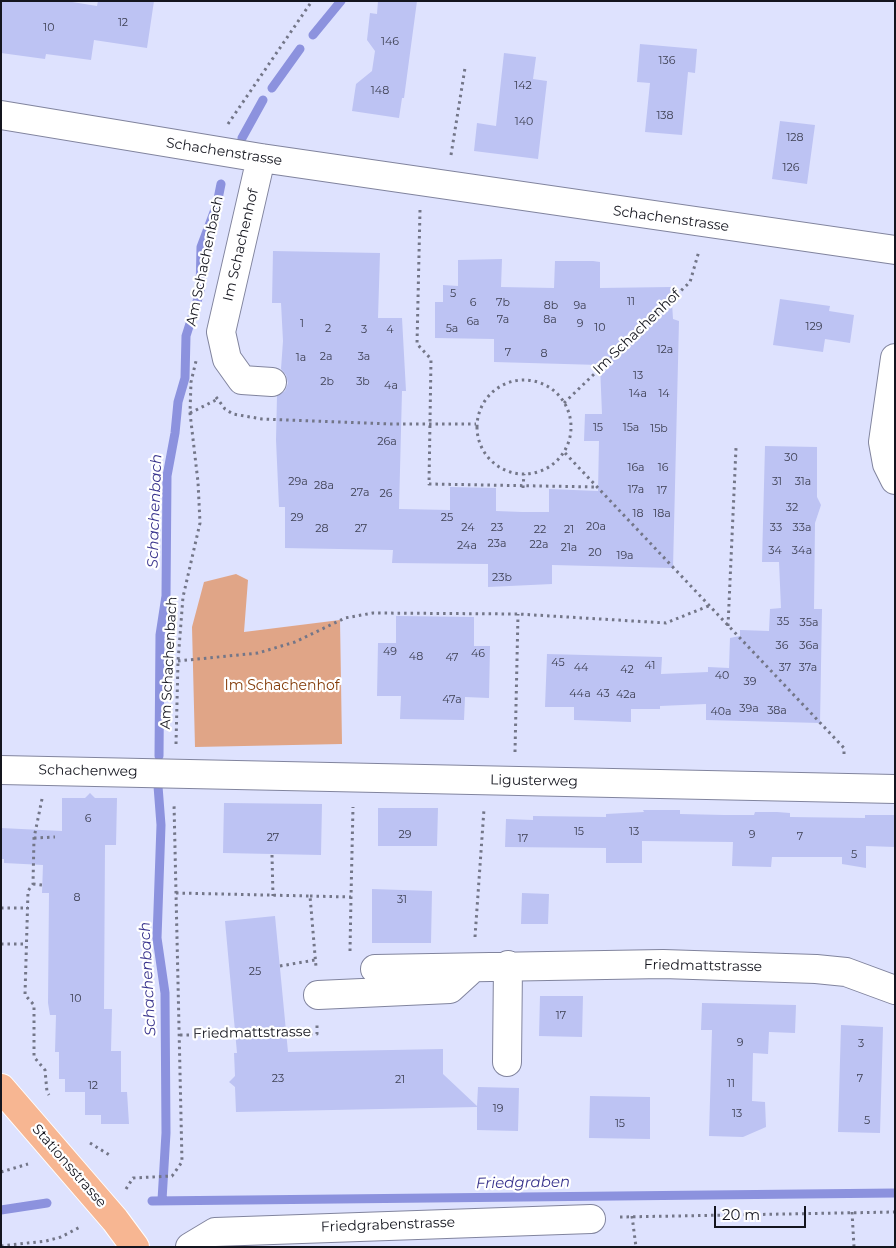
<!DOCTYPE html>
<html>
<head>
<meta charset="utf-8">
<style>
  body { margin:0 }
  #map { position:relative; width:896px; height:1248px; overflow:hidden; background:#dee2fe; font-family:Montserrat,sans-serif }
  canvas { display:block }
  .frame { position:absolute; inset:0; border:2px solid #14151e; pointer-events:none }
  .scale { position:absolute; left:714px; top:1206px; width:92px; height:22px; box-sizing:border-box; border:2px solid #14151e; border-top:0; padding-left:6px; font-size:15px; line-height:18px; white-space:nowrap; color:#14151e; -webkit-text-stroke:4px #fff; paint-order:stroke }
</style>
</head>
<body>
<div id="map">
<canvas width="896" height="1248"></canvas>
<div class="frame"></div>
<div class="scale">20 m</div>
</div>
<script>
const g = document.querySelector('canvas').getContext('2d');
g.lineJoin = 'round';
function fill(path, color) { g.fillStyle = color; g.fill(path, 'evenodd'); }
const poly = rows => new Path2D(rows.map(r => 'M' + r).join(''));
function trace(path, color, width, dash) { g.strokeStyle = color; g.lineWidth = width; g.lineCap = dash ? 'butt' : 'round'; g.setLineDash(dash || []); g.stroke(path); }
function label(font, color, halo, rows, align = 'center') {
  g.font = font + ' Montserrat,sans-serif'; g.lineWidth = 4.5; g.setLineDash([]); g.textBaseline = 'middle'; g.strokeStyle = halo; g.fillStyle = color; for (const [text, x, y, turn = 0] of rows) {
    g.save(); g.translate(x, y); g.rotate((+turn || 0) * Math.PI / 180); g.textAlign = isNaN(turn) ? turn : align; if (halo) g.strokeText(text, 0, 0); g.fillText(text, 0, 0); g.restore();
  }
}
const green = poly([
  [236,574,248,580,244,632,340,620,342,744,195,747,192,627,204,582]
]);
const stream = poly([
  [313,35,341,1],
  [272,88,300,49],
  [242,138,263,100],
  [159,756,160,635,166,596,167,476,175,433,178,402,185,378,186,336,200,292,201,247,217,204,221,184],
  [158,786,161,825,157,938,165,993,166,1133,162,1200],
  [152,1201,895,1193],
  [1,1210,47,1203]
]);
const building = poly([
  [1,1,66,1,97,6,98,1,154,1,147,48,94,40,91,60,46,54,45,59,1,53],
  [378,1,417,1,404,98,402,98,399,118,352,111,356,84,372,71,375,51,367,40,370,13,377,14],
  [640,44,697,49,695,73,688,72,682,135,645,132,650,83,637,82],
  [504,53,536,57,533,79,547,81,538,159,474,151,477,123,496,126],
  [780,121,815,125,807,184,772,179],
  [273,251,380,253,378,318,402,318,406,391,402,391,399,509,450,510,450,487,496,488,496,511,522,512,549,512,549,489,598,491,599,441,584,441,585,414,602,414,600,365,494,362,494,339,435,338,435,302,443,302,443,285,458,286,458,260,502,259,501,287,554,288,555,261,593,261,600,262,600,288,671,287,673,319,679,321,673,568,552,565,552,584,488,587,488,564,392,563,393,550,285,548,285,507,279,507,276,440,277,396,285,391,288,383,286,375,281,369,283,341,281,303,272,303],
  [780,299,830,306,829,311,854,315,850,343,825,339,823,352,773,345],
  [765,446,817,447,817,497,821,505,815,523,814,609,822,609,820,723,706,720,706,704,660,706,660,709,631,709,631,722,574,720,574,707,545,707,547,654,662,657,661,674,708,672,708,667,729,668,730,638,740,636,740,630,769,631,770,609,781,608,779,562,762,562],
  [396,616,474,617,474,646,490,646,489,698,465,697,464,720,400,719,401,696,377,696,378,643,396,643],
  [90,793,95,798,117,798,116,845,105,845,104,1009,112,1009,111,1051,121,1051,121,1092,127,1092,129,1124,101,1124,101,1115,85,1115,85,1092,65,1092,65,1079,59,1079,59,1052,55,1052,56,1015,50,1015,48,1003,49,893,42,893,43,865,4,863,4,859,1,859,1,828,62,831,62,798,85,798],
  [224,803,322,804,321,855,223,853],
  [378,808,438,808,437,846,378,846],
  [643,810,680,810,680,814,724,815,754,815,755,812,777,812,790,813,790,817,865,818,865,815,895,815,895,847,866,846,866,868,842,864,842,857,772,857,771,867,732,866,733,842,642,841,642,863,606,863,606,848,505,847,506,819,533,820,533,816,606,817,606,814,644,812],
  [372,889,432,891,431,943,372,943],
  [522,893,549,894,548,924,521,924],
  [275,916,288,1052,443,1049,443,1074,477,1106,478,1087,519,1088,518,1131,477,1130,477,1107,236,1112,235,1087,229,1082,235,1076,234,1053,237,1053,225,921],
  [540,996,583,996,582,1037,539,1036],
  [702,1003,796,1005,795,1033,769,1032,768,1054,753,1053,752,1101,765,1102,766,1127,743,1137,709,1136,712,1030,701,1030],
  [841,1025,883,1027,880,1133,838,1132],
  [590,1096,650,1097,650,1139,589,1138]
]);
const path = poly([
  [228,124,312,1],
  [451,155,465,68],
  [420,210,417,344,431,359,429,484,597,487],
  '477 427a47 47 0 1 1 94 0a47 47 0 1 1-94 0Z',
  [216,397,225,409,233,414,262,419,390,424,476,424],
  [564,403,690,282,699,251],
  [190,413,216,400],
  [565,453,844,748,844,758],
  [523,488,524,474],
  [728,626,736,448],
  [178,661,258,653,295,642,345,618,373,613,518,614,666,623,711,605],
  [176,744,178,661,183,597,200,523,198,482,190,413,191,382,196,361],
  [515,752,518,614],
  [42,799,34,838,33,884,28,891,25,995,34,1005,34,1057,45,1070,47,1092,49,1095],
  [34,838,55,837],
  [272,855,273,896],
  [33,884,42,885],
  [176,893,310,896,316,967],
  [310,896,351,897,353,807],
  [1,908,28,908],
  [475,937,484,809],
  [1,944,27,944],
  [350,951,351,897],
  [280,966,315,960],
  [180,1035,317,1034,317,1023],
  [90,1143,111,1156],
  [1,1172,28,1164],
  [126,1189,133,1178,172,1176,182,1162,174,803],
  [852,1212,854,1247],
  [632,1216,636,1247],
  [620,1217,895,1212],
  [1,1246,46,1241,61,1237,82,1226]
]);
const minor = poly([
  [1,115,261,158,895,250],
  [261,158,221,332,227,359,242,380,272,382],
  [895,358,883,442,887,464,895,480],
  [1,770,895,789],
  [375,969,663,964,816,969,846,972,895,990],
  [318,995,450,989,473,968],
  [507,1062,508,965],
  [190,1247,215,1232,591,1219]
]);
const major = poly([
  [1,1088,115,1220,135,1247]
]);
const numberNames = [
  ["12",123,23],
  ["10",49,28],
  ["146",390,42],
  ["136",667,61],
  ["142",523,86],
  ["148",380,91],
  ["138",665,116],
  ["140",524,122],
  ["128",795,138],
  ["126",791,168],
  ["5",453,294],
  ["11",631,302],
  ["6",473,303],
  ["7b",503,303],
  ["8b",551,306],
  ["9a",580,306],
  ["7a",503,320],
  ["8a",550,320],
  ["6a",473,322],
  ["1",302,324],
  ["9",580,324],
  ["129",814,327],
  ["10",600,328],
  ["2",328,329],
  ["5a",452,329],
  ["3",364,330],
  ["4",390,330],
  ["12a",665,350],
  ["7",508,353],
  ["8",544,354],
  ["2a",326,357],
  ["3a",364,357],
  ["1a",301,358],
  ["13",638,376],
  ["2b",327,382],
  ["3b",363,382],
  ["4a",391,386],
  ["14a",638,394],
  ["14",664,394],
  ["15",598,428],
  ["15a",631,428],
  ["15b",659,429],
  ["26a",387,442],
  ["30",791,458],
  ["16a",636,468],
  ["16",663,468],
  ["29a",298,482],
  ["31",777,482],
  ["31a",803,482],
  ["28a",324,486],
  ["17a",636,490],
  ["17",662,491],
  ["27a",360,493],
  ["26",386,494],
  ["32",792,508],
  ["18",638,514],
  ["18a",662,514],
  ["29",297,518],
  ["25",447,518],
  ["20a",596,527],
  ["24",468,528],
  ["23",497,528],
  ["33",776,528],
  ["33a",802,528],
  ["28",322,529],
  ["27",361,529],
  ["22",540,530],
  ["21",569,530],
  ["23a",497,544],
  ["22a",539,545],
  ["24a",467,546],
  ["21a",569,548],
  ["34",775,551],
  ["34a",802,551],
  ["20",595,553],
  ["19a",625,556],
  ["23b",502,578],
  ["35",783,622],
  ["35a",809,623],
  ["36",782,646],
  ["36a",809,646],
  ["49",390,652],
  ["46",478,654],
  ["48",416,657],
  ["47",452,658],
  ["45",558,663],
  ["41",650,666],
  ["44",581,668],
  ["37",785,668],
  ["37a",808,668],
  ["42",627,670],
  ["40",722,676],
  ["39",750,682],
  ["44a",580,694],
  ["43",603,694],
  ["42a",626,695],
  ["47a",452,700],
  ["39a",749,709],
  ["38a",777,711],
  ["40a",721,712],
  ["6",88,819],
  ["15",579,832],
  ["13",634,832],
  ["29",405,835],
  ["9",752,835],
  ["7",800,837],
  ["27",273,838],
  ["17",523,839],
  ["5",854,855],
  ["8",77,898],
  ["31",402,900],
  ["25",255,972],
  ["10",76,999],
  ["17",561,1016],
  ["9",740,1043],
  ["3",861,1044],
  ["23",278,1079],
  ["7",860,1079],
  ["21",400,1080],
  ["11",731,1084],
  ["12",93,1086],
  ["19",498,1109],
  ["13",737,1114],
  ["5",867,1121],
  ["15",620,1124]
];
const streetNames = [
  ["Schachenstrasse",224,152,9],
  ["Schachenstrasse",671,219,8],
  ["Im Schachenhof",241,245,-77],
  ["Am Schachenbach",205,261,-78],
  ["Im Schachenhof",637,332,-44],
  ["Am Schachenbach",169,663,-87],
  ["Schachenweg",88,771,1],
  ["Ligusterweg",534,781,1],
  ["Friedmattstrasse",703,966,1],
  ["Friedmattstrasse",252,1033,-1],
  ["Stationsstrasse",69,1166,49],
  ["Friedgrabenstrasse",388,1225,-2]
];
const parkNames = [
  ["Im Schachenhof",282,686]
];
const waterNames = [
  ["Schachenbach",155,511,-88],
  ["Schachenbach",148,979,-93],
  ["Friedgraben",523,1183,-1]
];
fill(green, '#e0a587');
trace(stream, '#8c92de', 9);
fill(building, '#bdc3f3');
trace(minor, '#81849e', 30);
trace(major, '#fff', 30);
trace(path, '#737688', 3, [2.5, 4]);
trace(minor, '#fff', 28);
trace(major, '#f7b692', 28);
label('11px', '#3e4053', null, numberNames);
label('14px', '#14151e', '#fff', streetNames);
label('14px', '#823a07', '#fff', parkNames);
label('italic 15px', '#3a358e', '#fff', waterNames);
</script>
</body>
</html>
